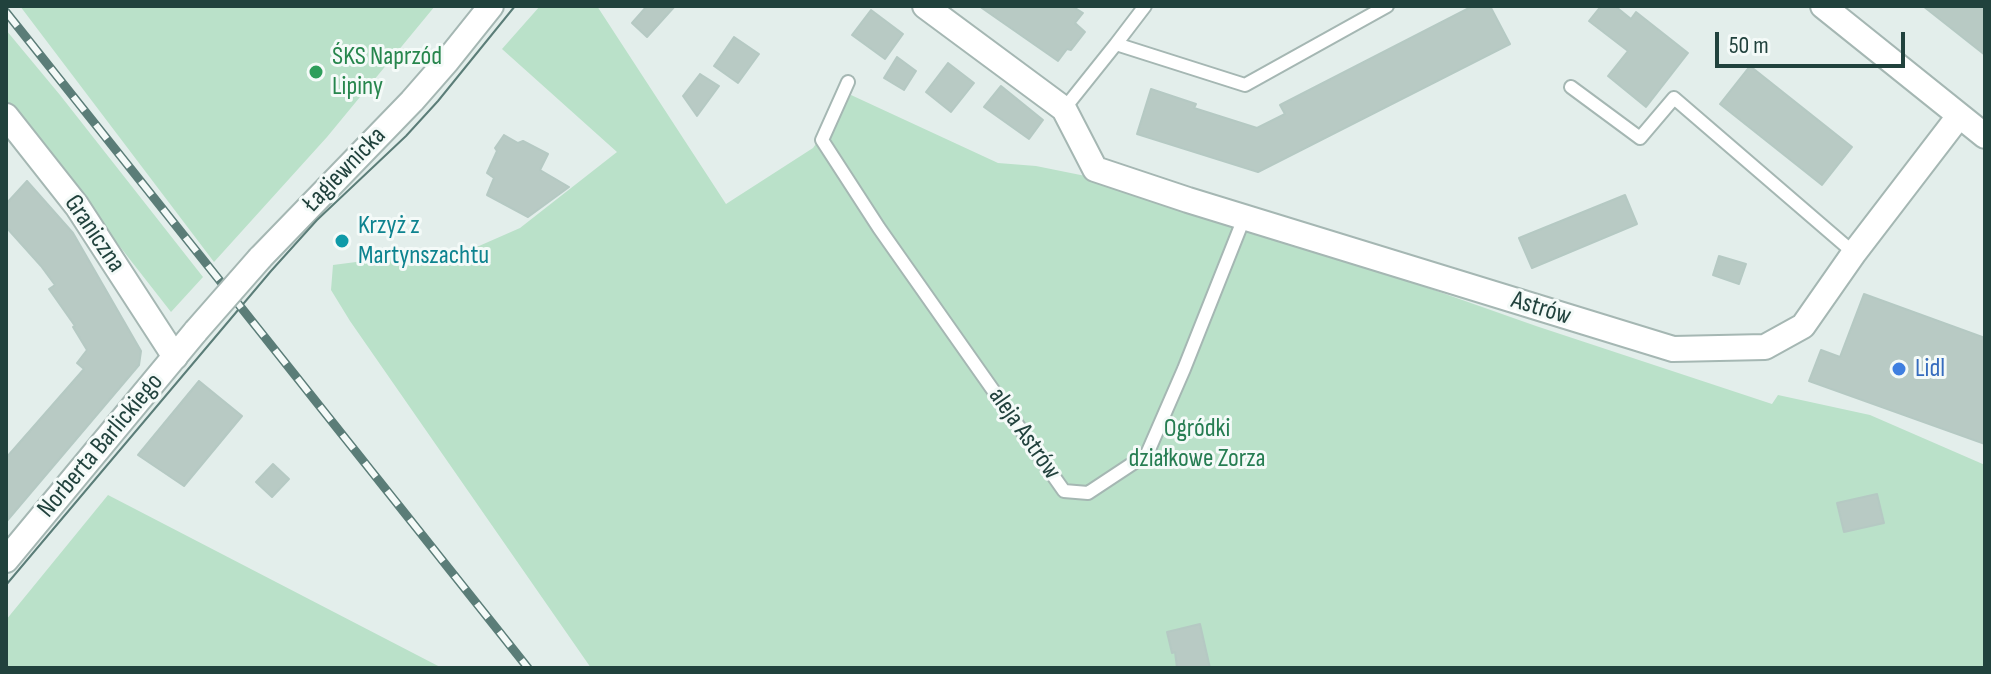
<!DOCTYPE html>
<meta charset="utf-8">
<style>
body{margin:0}
#map{position:relative;width:1991px;height:674px;overflow:hidden;background:#e3eeeb;font-family:"Sofia Sans Condensed",sans-serif}
canvas{display:block}
.frame{position:absolute;inset:0;border:8px solid #21423d;pointer-events:none}
.scale{position:absolute;left:1715px;top:32px;width:190px;height:36px;box-sizing:border-box;border:4px solid #21423d;border-top:0;padding-left:10px;font-size:24px;line-height:28px;white-space:nowrap;color:#21423d;-webkit-text-stroke:6px #f4faf8;paint-order:stroke}
</style>
<div id="map">
<canvas width="1991" height="674"></canvas>
<div class="frame"></div>
<div class="scale">50 m</div>
</div>
<script>
const c = document.querySelector('canvas').getContext('2d');
c.lineJoin = 'round';
function fill(path, color) {
  c.fillStyle = color;
  c.fill(path, 'evenodd');
}
function shape(rows) {
  const path = new Path2D();
  for (const r of rows) {
    path.moveTo(r[0], r[1]);
    for (let i = 2; i < r.length; i += 2) path.lineTo(r[i], r[i + 1]);
  }
  return path;
}
function strokePath(path, color, width, dash) {
  c.strokeStyle = color;
  c.lineWidth = width;
  c.lineCap = dash ? 'butt' : 'round';
  c.setLineDash(dash || []);
  c.stroke(path);
}
function write(font, color, halo, rows, align = 'center') {
  c.font = font + ' "Sofia Sans Condensed",sans-serif';
  c.lineWidth = 6;
  c.setLineDash([]);
  c.textBaseline = 'middle';
  c.strokeStyle = halo;
  c.fillStyle = color;
  for (const [text, x, y, turn = 0] of rows) {
    c.save();
    c.translate(x, y);
    c.rotate((+turn || 0) * Math.PI / 180);
    c.textAlign = isNaN(turn) ? turn : align;
    if (halo) c.strokeText(text, 0, 0);
    c.fillText(text, 0, 0);
    c.restore();
  }
}
fill(shape([
 [20,6,435,6,327,137,214,262],
 [540,6,597,6,726,204,813,148,851,95,998,163,1036,166,1145,188,1536,326,1772,404,1778,395,1870,415,1985,465,1985,668,591,668,350,321,331,290,333,265,479,246,520,228,617,152,502,49],
 [6,30,60,95,203,277,171,312,6,101],
 [108,495,442,668,6,668,6,620]
]), '#bae1c9');
const building = shape([
 [647,6,675,6,647,37,632,23,647,6],
 [979,6,1072,6,1083,13,1075,23,1085,32,1071,50,1067,49,1058,61,979,6],
 [1473,6,1490,6,1510,44,1258,172,1137,134,1151,89,1196,104,1194,108,1257,128,1285,114,1280,105,1473,6],
 [1601,6,1615,6,1631,19,1636,12,1688,53,1646,107,1608,76,1628,51,1589,21,1601,6],
 [1923,6,1985,6,1985,55,1923,6],
 [871,10,903,34,885,59,852,35,871,10],
 [734,37,759,54,738,83,714,66,734,37],
 [897,57,916,71,904,90,884,78,897,57],
 [948,63,974,83,951,112,926,92,948,63],
 [1750,66,1852,147,1822,185,1720,104,1750,66],
 [700,74,719,86,697,116,683,96,700,74],
 [1001,86,1043,120,1029,139,984,107,1001,86],
 [504,135,518,143,523,141,548,154,540,170,569,187,528,217,487,195,494,178,487,173,497,151,495,148,504,135],
 [27,181,73,233,141,351,139,365,6,522,6,458,84,369,77,363,87,350,73,327,75,326,49,289,55,285,41,266,6,227,6,204,27,181],
 [1625,195,1637,224,1532,268,1519,238,1625,195],
 [1719,256,1746,264,1739,284,1713,275,1719,256],
 [1864,294,1985,338,1985,444,1809,381,1821,350,1840,357,1864,294],
 [199,381,242,416,184,486,138,455,199,381],
 [273,464,289,479,272,497,256,482,273,464],
 [1877,494,1884,523,1844,532,1837,503,1877,494],
 [1200,624,1210,668,1177,668,1175,652,1172,653,1167,632,1200,624]
]);
fill(building, '#b8cac4');
strokePath(building, '#b5c9c3', 2);
const service = shape([
 [1145,6,1116,44,1245,85,1387,6],
 [848,82,822,140,879,228,1064,491,1088,493,1147,454,1184,369,1244,218],
 [1571,87,1640,138,1674,98,1854,253],
 [1064,109,1116,44]
]);
const minor = shape([
 [925,6,1064,109,1095,169,1188,200,1673,349,1765,347,1803,326,1854,253,1959,116],
 [6,116,77,206,175,357]
]);
const tertiary = shape([
 [1823,6,1985,136],
 [260,258,412,101,447,61,491,6],
 [6,560,196,331]
]);
strokePath(service, '#a5b7b3', 16);
strokePath(minor, '#a5b7b3', 28);
strokePath(tertiary, '#a5b7b3', 28);
strokePath(service, '#fff', 12);
strokePath(minor, '#fff', 24);
strokePath(tertiary, '#fff', 24);
strokePath(shape([
 [6,585,271,271,317,220,406,136,438,101,515,6]
]), '#5b7d78', 2);
const rail = shape([
 [6,12,528,668]
]);
strokePath(rail, '#5b7d78', 9);
strokePath(rail, '#f4faf8', 6, [18]);
const tertiaryBridge = shape([
 [196,331,260,258]
]);
strokePath(tertiaryBridge, '#a5b7b3', 28, []);
strokePath(tertiaryBridge, '#fff', 24);
for (const [x, y, r, color] of [
 [316,72,8,"#2e9e5b"],
 [342,241,8,"#0f9aa8"],
 [1899,369,8,"#3f7fe0"]
]) {
  const dot = new Path2D();
  dot.arc(x, y, r, 0, 2 * Math.PI);
  c.fillStyle = color;
  c.fill(dot);
  strokePath(dot, '#f4faf8', 3);
}
write('26px', '#27864d', '#f4faf8', [
 ["ŚKS Naprzód",332,57],
 ["Lipiny",332,87]
], 'left');
write('26px', '#21423d', '#f4faf8', [
 ["Łagiewnicka",345,170,-46],
 ["Graniczna",94,234,56],
 ["Astrów",1541,309,17],
 ["aleja Astrów",1024,434,55],
 ["Norberta Barlickiego",101,446,-50]
]);
write('26px', '#0d838f', '#f4faf8', [
 ["Krzyż z",358,226],
 ["Martynszachtu",358,256]
], 'left');
write('26px', '#366cbe', '#f4faf8', [
 ["Lidl",1915,369]
], 'left');
write('26px', '#267d52', '#f4faf8', [
 ["Ogródki",1197,429],
 ["działkowe Zorza",1197,459]
]);
</script>
